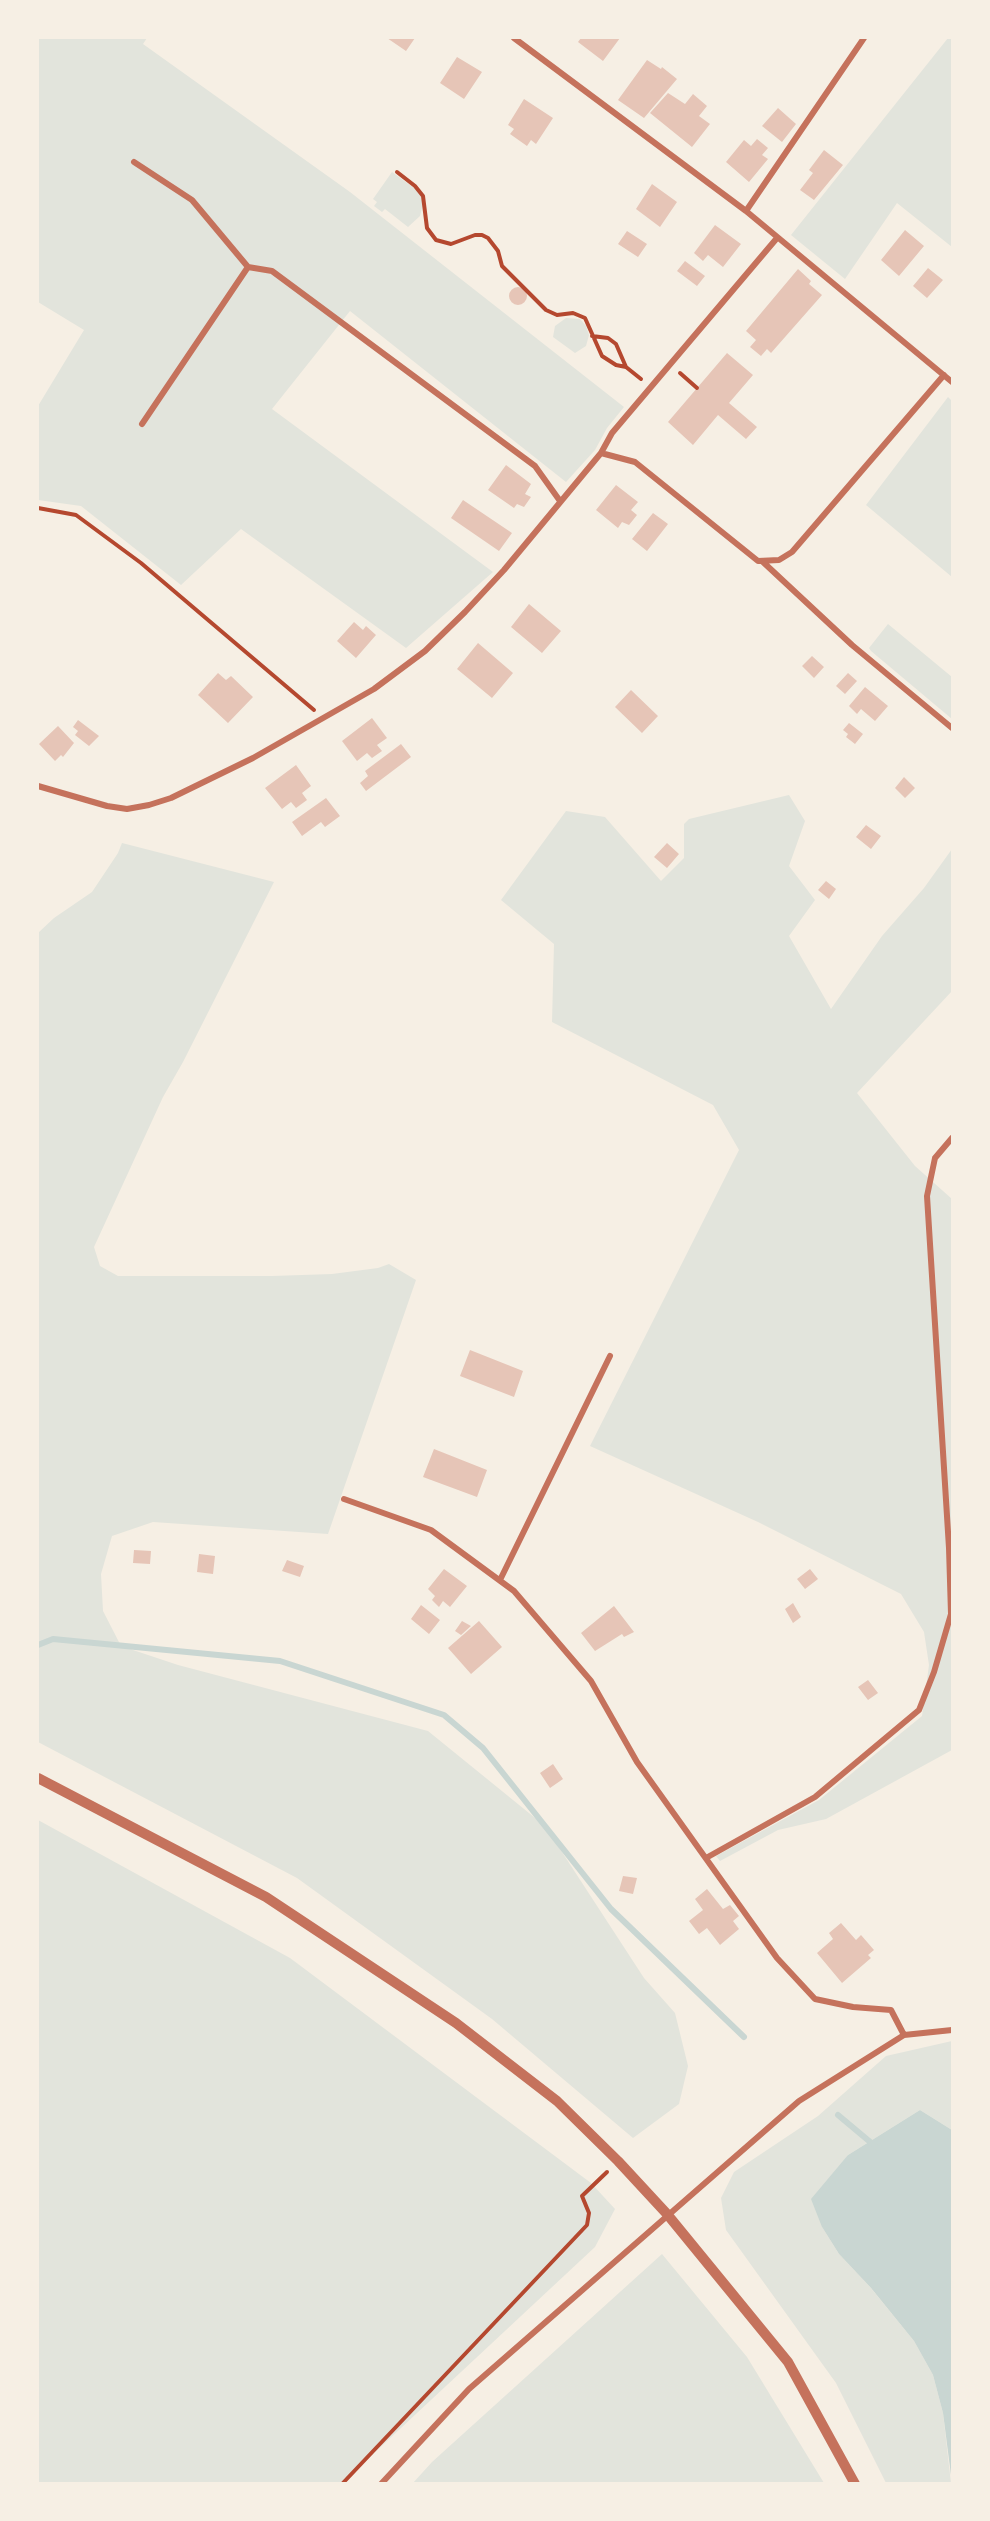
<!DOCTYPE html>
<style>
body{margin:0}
#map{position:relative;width:990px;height:2521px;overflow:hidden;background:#f6efe4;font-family:Lora,serif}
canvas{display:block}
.frame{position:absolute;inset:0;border:39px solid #f6efe4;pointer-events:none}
</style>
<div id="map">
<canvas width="990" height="2521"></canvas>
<div class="frame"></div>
</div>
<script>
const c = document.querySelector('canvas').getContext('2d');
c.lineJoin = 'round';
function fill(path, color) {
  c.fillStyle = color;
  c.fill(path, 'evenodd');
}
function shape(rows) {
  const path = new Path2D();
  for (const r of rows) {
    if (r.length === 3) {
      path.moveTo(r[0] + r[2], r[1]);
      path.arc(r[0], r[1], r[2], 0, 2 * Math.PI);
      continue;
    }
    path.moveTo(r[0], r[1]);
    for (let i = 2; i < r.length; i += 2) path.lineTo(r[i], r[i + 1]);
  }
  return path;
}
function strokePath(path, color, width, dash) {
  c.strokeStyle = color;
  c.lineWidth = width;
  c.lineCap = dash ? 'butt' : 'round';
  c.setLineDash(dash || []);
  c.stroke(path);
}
fill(shape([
 [38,38,147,38,143,44,350,192,624,407,607,428,595,450,566,482,350,311,272,409,493,572,406,648,241,529,181,585,81,506,38,500,38,406,84,330,38,302],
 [948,38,952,38,952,247,897,203,845,279,791,235],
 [392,172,417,190,421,196,423,204,420,216,408,227,385,209,382,212,374,206,377,202,373,199],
 [566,318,580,319,586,326,589,335,586,346,575,353,553,337,555,326],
 [948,397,952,401,952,577,866,505],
 [888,624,952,677,952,719,871,651,869,648],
 [789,795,805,821,789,866,815,900,789,936,831,1009,882,936,924,888,952,849,952,991,857,1093,915,1166,952,1199,952,1750,826,1819,778,1830,720,1861,716,1856,819,1800,922,1716,929,1665,924,1632,901,1594,758,1522,590,1446,739,1150,713,1105,552,1022,554,944,501,900,566,811,605,817,661,881,684,858,684,824,689,819],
 [122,843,274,882,183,1062,163,1097,94,1247,100,1266,118,1276,272,1276,332,1274,378,1268,389,1264,416,1280,328,1534,153,1522,112,1536,101,1574,103,1611,121,1646,178,1665,428,1731,545,1826,644,1978,675,2013,688,2066,679,2104,633,2138,492,2019,297,1878,38,1742,38,933,54,918,92,892,118,853],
 [38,1820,290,1958,591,2183,615,2209,595,2247,342,2483,38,2483],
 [952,2041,952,2130,920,2110,848,2155,822,2227,839,2254,870,2287,914,2341,933,2375,943,2413,951,2483,886,2483,836,2383,726,2230,721,2198,734,2172,818,2116,886,2056],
 [662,2254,747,2357,824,2483,413,2483,432,2462]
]), '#e2e4dc');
fill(shape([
 [920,2110,952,2130,952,2483,943,2413,933,2375,914,2341,871,2288,839,2254,822,2227,811,2199,848,2155]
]), '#c9d6d2');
strokePath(shape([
 [38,1645,53,1639,280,1661,444,1715,483,1748,611,1909,744,2037],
 [838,2115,875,2146]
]), '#c9d6d2', 6);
fill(shape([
 [387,38,415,38,406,51],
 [581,38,620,38,603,61,578,42],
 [457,57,482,72,464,99,440,83],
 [647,60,661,69,662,67,677,79,644,118,618,100],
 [668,93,685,104,693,94,707,106,699,116,710,124,692,147,650,113],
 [524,99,553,118,536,144,531,140,527,146,510,134,514,129,508,125],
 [778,108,796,124,782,142,762,126],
 [757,139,768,148,762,155,768,159,749,182,726,162,744,140,751,146],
 [824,150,843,165,814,200,800,190,813,173,809,170],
 [652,184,677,202,660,227,636,209],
 [715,225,741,244,723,267,708,255,703,261,694,253],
 [905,230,924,246,899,276,881,260],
 [627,231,647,244,638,257,618,244],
 [685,261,705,276,697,286,677,271],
 [928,268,943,280,927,298,913,286],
 [798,269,811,281,809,284,822,295,771,353,767,349,761,356,750,347,756,340,746,331],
 [518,296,9],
 [727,353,753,375,729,403,757,427,746,439,718,415,693,445,668,422],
 [506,465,531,484,525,494,531,497,524,507,517,504,514,508,488,490],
 [616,485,638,502,631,510,637,515,629,525,622,522,618,528,596,510],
 [463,500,512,533,499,551,451,518],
 [653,513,668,524,647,551,632,539],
 [529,604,561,631,542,653,511,627],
 [354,622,363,630,366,626,376,635,356,658,337,641],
 [478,643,513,673,492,698,457,669],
 [812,656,824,667,814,678,802,666],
 [218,673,226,680,231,676,253,697,228,723,198,695],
 [848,673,857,681,845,694,836,686],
 [865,687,888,706,875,721,861,709,857,714,849,706],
 [631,690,658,716,642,733,615,707],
 [372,718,387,738,377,745,382,751,372,758,367,753,357,761,342,741],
 [78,720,99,736,89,746,75,735,78,731,73,727],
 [849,723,863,734,855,744,846,737,848,734,843,730],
 [58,726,74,743,63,757,61,755,55,761,39,744],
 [401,744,411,757,366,791,360,783,368,776,365,771],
 [296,765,311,786,302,793,307,800,296,808,291,802,282,809,265,788],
 [904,777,915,788,905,798,895,788],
 [326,798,340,816,325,827,321,822,302,836,292,822],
 [866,825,881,836,871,849,856,837],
 [667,843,679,854,667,868,654,857],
 [826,881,836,889,829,899,818,890],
 [470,1350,523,1371,514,1397,460,1376],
 [434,1449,487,1470,477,1497,423,1477],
 [134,1550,151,1551,150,1564,133,1563],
 [199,1554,215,1556,213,1574,197,1572],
 [287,1560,304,1566,300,1577,282,1571],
 [444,1569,467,1586,450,1607,443,1601,439,1607,432,1600,435,1596,428,1589],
 [810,1569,818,1579,805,1589,797,1579],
 [793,1603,801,1617,793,1623,785,1609],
 [421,1605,440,1620,429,1634,411,1619],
 [614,1606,634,1632,624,1637,622,1634,595,1651,581,1633],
 [462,1621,471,1626,461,1635,455,1631],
 [479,1621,502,1647,471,1674,448,1648],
 [868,1680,878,1693,868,1700,858,1687],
 [553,1764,563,1779,550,1788,540,1773],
 [623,1876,637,1878,633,1894,619,1891],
 [707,1889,723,1909,730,1905,739,1916,733,1921,739,1929,720,1945,707,1928,699,1934,689,1921,703,1910,695,1899],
 [841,1923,856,1940,861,1935,874,1950,868,1955,871,1958,842,1983,817,1953,833,1939,829,1933]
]), '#e6c5b7');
strokePath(shape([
 [397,172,415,186,423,196,427,228,436,240,451,244,475,235,482,235,488,238,498,251,502,266,546,310,557,315,573,313,585,318,602,356,616,365,626,367,641,379],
 [592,336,608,338,616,344,626,367],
 [680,373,697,388],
 [38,508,76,515,141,563,314,710],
 [342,2484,587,2225,589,2213,582,2196,607,2172]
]), '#b5482f', 4);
strokePath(shape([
 [514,38,746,211,952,382],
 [134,162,192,200,248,267],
 [746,211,864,38],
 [142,424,248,267,272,271,535,466,560,501],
 [601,453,612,433,777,238],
 [763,562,852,645,952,728],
 [38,786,107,806,127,809,149,805,171,798,253,758,374,689,425,651,465,612,504,570,601,453,635,462,758,561,779,560,792,552,944,375],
 [344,1499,431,1530,514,1591,591,1681,637,1762,777,1958,815,1999,853,2007,891,2010,904,2035],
 [500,1580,610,1356],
 [706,1858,815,1797,919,1710,934,1672,951,1614,949,1548,927,1196,935,1158,952,1138],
 [381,2484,469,2389,799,2101,904,2035,952,2030]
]), '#c5725c', 6);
strokePath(shape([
 [38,1778,266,1897,456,2023,557,2101,618,2161,667,2214,788,2362,855,2484]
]), '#c5725c', 10);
</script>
